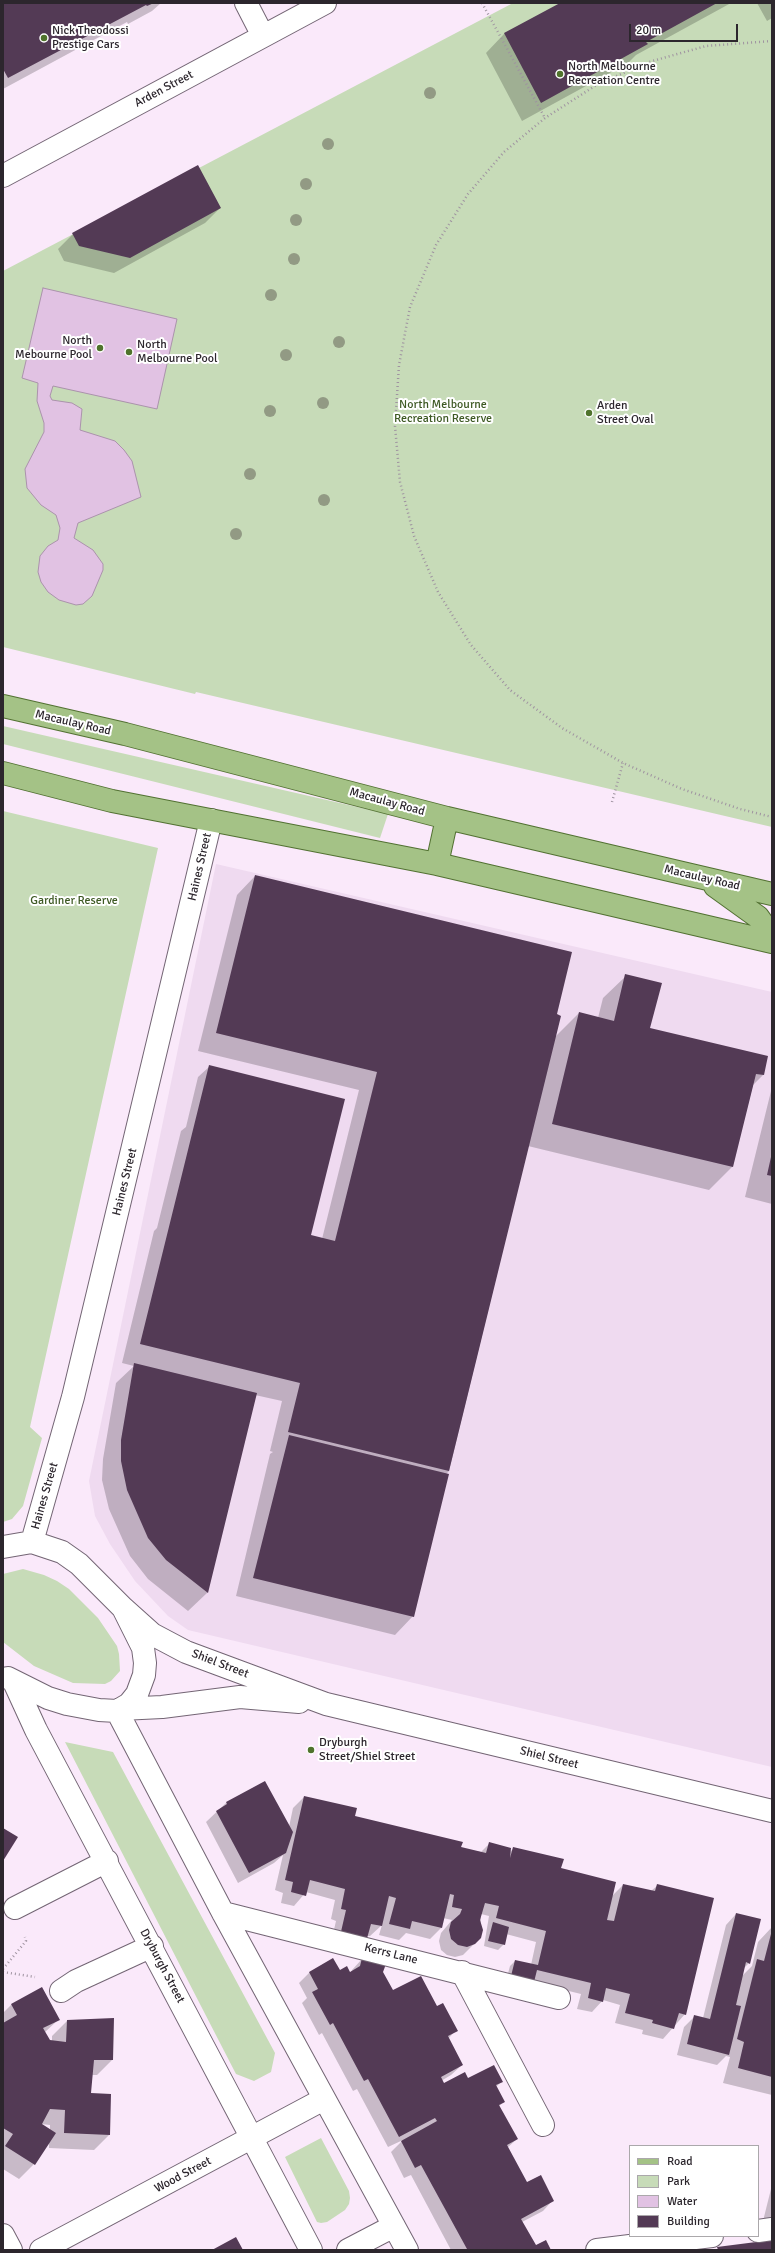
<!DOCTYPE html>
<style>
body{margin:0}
#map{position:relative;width:775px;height:2253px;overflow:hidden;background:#fae9fa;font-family:Signika,sans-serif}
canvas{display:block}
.frame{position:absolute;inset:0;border:4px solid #2c262d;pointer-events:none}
.legend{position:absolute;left:629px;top:2145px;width:130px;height:92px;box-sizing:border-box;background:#fff;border:1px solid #aba8ab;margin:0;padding:5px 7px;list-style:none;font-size:12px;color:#2c262d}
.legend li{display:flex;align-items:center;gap:8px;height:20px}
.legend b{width:20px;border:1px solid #aba8ab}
.scale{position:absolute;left:629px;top:24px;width:109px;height:18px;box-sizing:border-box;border:2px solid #2c262d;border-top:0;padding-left:5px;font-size:12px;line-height:14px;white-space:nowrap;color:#2c262d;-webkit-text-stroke:3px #fff;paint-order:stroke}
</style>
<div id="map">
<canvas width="775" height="2253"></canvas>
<div class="frame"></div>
<ul class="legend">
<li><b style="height:5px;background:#a4c286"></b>Road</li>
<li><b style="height:11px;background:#c7dbb8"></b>Park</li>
<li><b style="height:11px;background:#e1c2e3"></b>Water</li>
<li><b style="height:11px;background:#533a55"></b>Building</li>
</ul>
<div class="scale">20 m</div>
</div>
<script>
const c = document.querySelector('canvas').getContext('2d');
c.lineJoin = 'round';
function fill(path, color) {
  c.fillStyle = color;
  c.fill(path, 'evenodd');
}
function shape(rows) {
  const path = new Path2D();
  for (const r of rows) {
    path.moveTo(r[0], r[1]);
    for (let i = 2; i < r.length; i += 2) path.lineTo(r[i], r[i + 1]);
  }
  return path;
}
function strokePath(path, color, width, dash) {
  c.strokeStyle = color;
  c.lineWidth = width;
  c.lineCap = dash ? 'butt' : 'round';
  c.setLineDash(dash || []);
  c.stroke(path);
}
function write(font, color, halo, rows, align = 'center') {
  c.font = font + ' Signika,sans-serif';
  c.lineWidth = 4;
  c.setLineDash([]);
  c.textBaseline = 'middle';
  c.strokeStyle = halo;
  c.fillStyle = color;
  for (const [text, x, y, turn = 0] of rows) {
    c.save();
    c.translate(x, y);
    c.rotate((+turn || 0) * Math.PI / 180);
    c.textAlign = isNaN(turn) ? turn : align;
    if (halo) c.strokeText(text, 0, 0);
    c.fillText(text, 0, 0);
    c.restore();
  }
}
fill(shape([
 [216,864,772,992,772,1767,188,1630,168,1616,135,1581,110,1544,95,1516,89,1481]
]), '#efdaf0');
fill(shape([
 [513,3,772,3,772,827,196,692,195,694,3,647,3,271],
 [3,726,388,814,380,838,3,744],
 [3,811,158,848,30,1427,42,1438,23,1506,12,1519,3,1522],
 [23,1569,44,1575,57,1581,69,1589,98,1618,117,1646,119,1654,120,1671,111,1681,105,1684,73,1683,34,1666,3,1642,3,1574],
 [65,1742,113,1752,275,2053,271,2072,254,2081,236,2074],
 [321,2138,349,2191,350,2198,349,2204,345,2210,327,2222,321,2223,317,2222,285,2157]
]), '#c7dbb8');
const water = shape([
 [43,288,177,319,157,409,53,386,50,396,52,400,72,403,82,409,80,430,115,441,124,450,132,461,141,497,78,523,74,538,93,550,103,564,103,570,92,596,83,604,76,605,59,600,48,592,41,582,38,572,40,556,48,546,58,540,60,528,56,515,41,505,27,488,25,469,44,432,44,423,37,401,38,383,22,378,43,288]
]);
fill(water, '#e1c2e3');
strokePath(water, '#ab93ac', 1);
fill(shape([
 [3,3,161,3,152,11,128,24,127,22,3,89],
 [562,3,731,3,636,55,628,63,522,121,486,53,504,34],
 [757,3,772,3,772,18,767,21],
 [220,208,205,223,114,273,64,261,58,249,73,234],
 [255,876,556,1015,555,1037,579,1013,598,1018,603,998,626,976,649,1029,767,1057,763,1075,753,1085,732,1167,709,1190,528,1146,449,1471,446,1474,413,1616,395,1635,236,1596,270,1454,273,1452,270,1451,282,1401,255,1395,207,1593,188,1611,148,1579,130,1556,109,1509,102,1480,103,1459,116,1383,134,1366,122,1363,154,1231,157,1228,181,1131,186,1127,198,1077,209,1067,310,1236,322,1239,359,1090,198,1051,237,895],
 [772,1087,772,1204,745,1197],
 [264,1782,289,1827,293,1808,304,1797,354,1816,460,1848,481,1852,489,1844,510,1852,514,1848,560,1869,612,1896,623,1885,651,1891,658,1885,685,2014,663,2039,642,2034,643,2030,615,2023,620,2005,603,2000,592,2012,577,2009,581,1994,532,1982,506,1981,510,1966,515,1961,531,1965,536,1942,506,1934,504,1944,498,1950,484,1946,489,1916,481,1914,480,1938,463,1955,455,1957,447,1955,441,1950,439,1941,441,1933,452,1920,443,1918,441,1928,430,1939,406,1933,399,1940,379,1935,382,1925,370,1936,367,1936,330,1947,336,1921,331,1919,335,1900,306,1892,294,1906,281,1903,283,1893,275,1890,283,1855,274,1863,238,1883,206,1822,226,1803],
 [736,1914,749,1963,744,1968,742,1976,752,1966,758,1942,772,1927,772,2095,723,2083,730,2057,726,2056,717,2065,677,2055,684,2027,695,2016,703,2018,726,1925],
 [362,1959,382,1972,393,1992,436,2007,456,2030,448,2039,462,2065,451,2075,441,2081,443,2085,468,2080,502,2081,496,2087,504,2102,499,2106,517,2139,507,2148,527,2184,553,2200,543,2211,522,2222,536,2247,550,2250,451,2250,411,2175,404,2178,391,2152,403,2140,388,2147,357,2089,353,2091,322,2033,319,2035,302,2003,307,1998,299,1983,309,1973,333,1960,339,1971,350,1974,352,1970],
 [42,1989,58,2020,44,2033,49,2041,52,2042,52,2036,67,2021,112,2060,97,2075,92,2075,90,2094,109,2135,94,2150,49,2148,49,2142,34,2164,19,2179,3,2169,3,2013,11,2005],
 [41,2124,50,2125,50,2130],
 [772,2185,772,2224,763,2221]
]), '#0003');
fill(shape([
 [3,3,154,3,147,6,146,5,8,78,3,69],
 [560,3,717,3,646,42,648,44,541,103,504,33],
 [198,165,221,208,130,258,79,246,72,233],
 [255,875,572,952,557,1014,561,1016,449,1471,288,1432,300,1383,140,1344,209,1065,345,1099,311,1235,335,1241,377,1072,216,1033],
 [625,974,662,983,650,1028,768,1056,764,1075,756,1074,733,1167,552,1124,579,1012,614,1021],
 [771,1157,772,1157,772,1176,767,1175],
 [134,1363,257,1393,208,1593,166,1560,148,1538,127,1490,121,1461,121,1440],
 [289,1435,449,1474,414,1617,253,1578],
 [265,1781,293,1832,286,1853,249,1873,216,1811,227,1804,226,1802],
 [304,1796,357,1808,355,1816,463,1842,461,1847,486,1853,489,1842,511,1848,510,1858,513,1847,564,1859,561,1868,616,1882,607,1920,614,1921,623,1884,655,1891,657,1884,714,1898,686,2015,679,2013,674,2029,652,2023,653,2020,625,2013,630,1994,606,1988,603,2002,588,1998,591,1983,537,1970,534,1982,511,1976,515,1960,538,1965,546,1931,496,1918,499,1906,485,1903,480,1920,483,1930,481,1938,475,1944,467,1947,458,1945,451,1939,449,1930,451,1922,460,1914,462,1909,452,1907,454,1895,450,1894,442,1928,412,1921,410,1929,389,1924,396,1898,389,1896,382,1926,371,1924,366,1942,340,1936,346,1910,341,1909,345,1889,310,1880,306,1896,291,1892,293,1882,285,1880],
 [3,1828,18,1837,3,1861],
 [736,1913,761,1919,750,1964,746,1962,736,2005,741,2006,729,2055,687,2044,694,2015,710,2019],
 [493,1922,509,1927,505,1945,488,1941],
 [772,1930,772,2077,738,2068,744,2042,737,2039,757,1959,764,1961],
 [333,1958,340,1970,347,1966,350,1972,360,1966,362,1958,386,1964,383,1972,393,1990,421,1976,437,2006,443,2003,458,2031,448,2036,463,2065,441,2077,444,2083,465,2072,468,2078,494,2065,503,2082,496,2085,505,2102,499,2105,518,2139,507,2145,527,2182,541,2175,554,2201,521,2219,536,2245,546,2240,551,2250,464,2250,467,2249,421,2165,415,2168,401,2141,437,2121,435,2118,399,2137,368,2079,364,2081,333,2023,330,2025,312,1992,318,1989,309,1972],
 [42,1987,60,2020,43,2028,50,2040,66,2042,67,2020,114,2018,113,2060,94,2060,91,2093,111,2094,110,2135,64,2133,65,2110,50,2109,42,2124,56,2133,35,2165,5,2146,13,2134,3,2128,3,2023,17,2015,11,2004],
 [236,2237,243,2250,212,2250],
 [772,2240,772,2250,718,2250,717,2247]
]), '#533a55');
const minor = shape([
 [246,3,263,36],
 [3,176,325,3],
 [32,1542,73,1397,211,820],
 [3,1547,32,1542,62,1552,79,1564,123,1608,143,1648,145,1663,144,1675,137,1694,129,1704,117,1711,99,1710,67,1704,48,1698,8,1678],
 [123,1608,152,1634,186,1652,326,1704,772,1811],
 [14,1682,36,1730,311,2250],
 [121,1709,162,1707,240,1697,299,1702],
 [117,1711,223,1913,407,2250],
 [15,1908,107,1861],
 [223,1913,559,1998],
 [462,1972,543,2125],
 [61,1991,76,1981,152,1946],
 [758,2231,772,2229],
 [3,2235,11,2250],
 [41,2250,324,2099],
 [348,2250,394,2226],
 [597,2250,712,2236]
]);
const major = shape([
 [3,706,125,734,447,818,772,894],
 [3,773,112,801,437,864,772,942],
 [437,864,447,818],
 [715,886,758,917,772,937]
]);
strokePath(minor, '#736574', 24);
strokePath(major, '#527132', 24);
strokePath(shape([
 [482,3,545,118],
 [772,41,706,46,649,62,598,84,545,118,504,152,468,194,436,245,410,307,399,365,395,426,400,482,414,536,438,592,471,645,510,690,562,728,623,763,682,789,740,809,772,817],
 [612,802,623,763],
 [3,1969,26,1941,25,1937],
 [3,1972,35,1977]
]), '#9f93a0', 2.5, [1, 3]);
strokePath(minor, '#fff', 22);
strokePath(major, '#a4c286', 22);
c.fillStyle = '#929a84';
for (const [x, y] of [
 [430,93],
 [328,144],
 [306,184],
 [296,220],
 [294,259],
 [271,295],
 [339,342],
 [286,355],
 [323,403],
 [270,411],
 [250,474],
 [324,500],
 [236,534]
]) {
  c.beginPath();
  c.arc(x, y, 6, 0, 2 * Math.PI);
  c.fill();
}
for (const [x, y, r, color] of [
 [44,38,4,"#4f732c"],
 [560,74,4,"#4f732c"],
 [100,348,4,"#4f732c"],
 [129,352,4,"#4f732c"],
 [589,413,4,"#4f732c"],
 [311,1750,4,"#4f732c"]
]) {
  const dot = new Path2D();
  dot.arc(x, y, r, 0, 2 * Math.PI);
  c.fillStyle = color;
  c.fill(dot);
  strokePath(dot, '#fff', 1.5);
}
write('12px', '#2c262d', '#fff', [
 ["Nick Theodossi",52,31],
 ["Prestige Cars",52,45],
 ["North Melbourne",568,67],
 ["Recreation Centre",568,81],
 ["North",92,341,"right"],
 ["Mebourne Pool",92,355,"right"],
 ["North",137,345],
 ["Melbourne Pool",137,359],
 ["Arden",597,406],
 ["Street Oval",597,420],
 ["Dryburgh",319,1743],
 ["Street/Shiel Street",319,1757]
], 'left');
write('12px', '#2c262d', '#fff', [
 ["Arden Street",164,89,-28],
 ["Macaulay Road",73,723,13],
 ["Macaulay Road",387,802,15],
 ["Haines Street",200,867,-77],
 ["Macaulay Road",702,878,13],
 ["Haines Street",125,1182,-76],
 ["Haines Street",45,1496,-74],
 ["Shiel Street",220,1664,21],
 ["Shiel Street",549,1758,14],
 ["Kerrs Lane",391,1954,14],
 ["Dryburgh Street",162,1966,62],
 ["Wood Street",183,2175,-28]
]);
write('12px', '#3d5923', '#fff', [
 ["North Melbourne",443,405],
 ["Recreation Reserve",443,419],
 ["Gardiner Reserve",74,901]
]);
</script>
